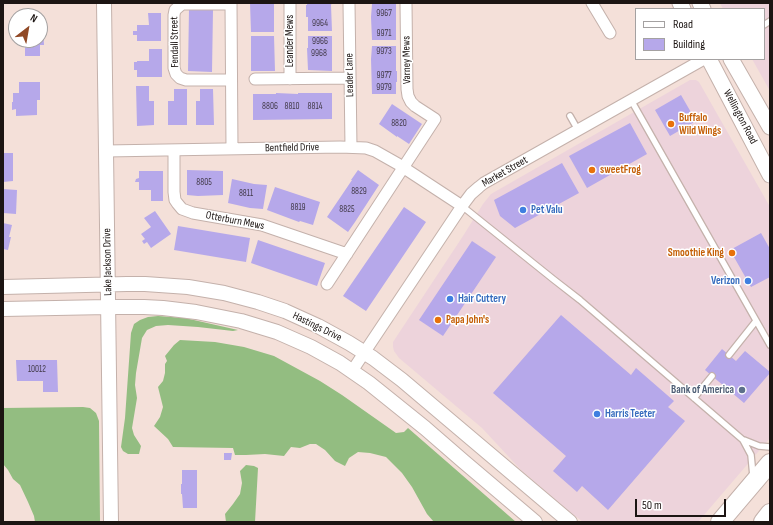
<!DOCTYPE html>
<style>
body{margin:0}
#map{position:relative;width:773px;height:525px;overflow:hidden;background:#f4e0d9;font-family:"Sofia Sans Condensed",sans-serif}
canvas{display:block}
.frame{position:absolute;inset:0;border:4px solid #1c1513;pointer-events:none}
.legend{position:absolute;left:635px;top:8px;width:130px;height:52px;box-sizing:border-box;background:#fff;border:1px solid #a4a1a1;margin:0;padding:5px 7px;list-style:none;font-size:12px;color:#1c1513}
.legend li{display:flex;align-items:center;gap:8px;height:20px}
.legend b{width:20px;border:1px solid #a4a1a1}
.north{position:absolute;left:8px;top:8px;width:40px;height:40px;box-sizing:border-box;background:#fff;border:1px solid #a4a1a1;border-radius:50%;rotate:31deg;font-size:11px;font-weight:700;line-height:16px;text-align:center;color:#1c1513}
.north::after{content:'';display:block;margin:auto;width:14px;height:18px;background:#914926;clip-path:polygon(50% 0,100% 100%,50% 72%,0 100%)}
.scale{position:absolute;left:635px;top:499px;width:91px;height:18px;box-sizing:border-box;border:2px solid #1c1513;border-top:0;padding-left:5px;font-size:12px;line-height:14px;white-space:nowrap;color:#1c1513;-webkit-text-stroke:3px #fff;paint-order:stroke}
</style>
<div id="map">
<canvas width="773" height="525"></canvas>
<div class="frame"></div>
<ul class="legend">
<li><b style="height:5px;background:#fff"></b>Road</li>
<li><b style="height:11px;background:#b6a8ea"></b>Building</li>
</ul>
<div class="north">N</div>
<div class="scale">50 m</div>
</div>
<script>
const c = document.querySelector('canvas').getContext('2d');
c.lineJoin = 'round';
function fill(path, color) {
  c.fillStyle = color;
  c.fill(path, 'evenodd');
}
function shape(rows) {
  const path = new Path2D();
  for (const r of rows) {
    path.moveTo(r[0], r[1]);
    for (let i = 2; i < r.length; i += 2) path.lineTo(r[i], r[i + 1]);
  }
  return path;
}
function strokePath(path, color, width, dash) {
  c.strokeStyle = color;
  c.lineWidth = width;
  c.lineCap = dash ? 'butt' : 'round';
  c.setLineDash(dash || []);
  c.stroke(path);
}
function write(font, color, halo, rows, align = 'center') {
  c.font = font + ' "Sofia Sans Condensed",sans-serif';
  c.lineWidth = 3;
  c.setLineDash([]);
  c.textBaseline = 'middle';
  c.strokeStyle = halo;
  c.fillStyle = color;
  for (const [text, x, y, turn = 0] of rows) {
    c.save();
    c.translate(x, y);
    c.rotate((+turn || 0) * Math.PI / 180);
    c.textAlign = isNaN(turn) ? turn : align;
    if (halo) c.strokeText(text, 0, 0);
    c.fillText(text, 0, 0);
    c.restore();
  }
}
fill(shape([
 [720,3,770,3,770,91,752,59,764,59,764,9,723,9],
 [690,80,696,80,699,82,770,207,770,438,698,522,583,522,569,511,521,470,482,428,399,358,394,351,393,347,393,342,463,236,483,204,491,194]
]), '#edd3db');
fill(shape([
 [158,316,185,318,238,330,233,331,198,327,168,325,156,326,147,330,142,338,136,373,135,385,137,398,132,428,134,435,141,446,139,454,128,454,123,451,121,447,125,418,131,333,134,324,140,320,148,317],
 [180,340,215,342,244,347,274,356,320,381,342,395,396,433,404,432,408,428,516,522,434,522,427,514,412,487,402,473,386,457,370,453,358,452,349,458,345,466,335,461,325,450,316,444,310,444,300,448,291,447,284,456,265,454,246,455,235,455,233,448,173,447,168,439,154,426,160,417,163,407,158,387,163,381,165,373,165,364,167,361,165,356,174,345],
 [83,407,90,408,96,413,99,421,100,522,35,522,34,516,28,502,20,485,13,479,8,470,3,464,3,408],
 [246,465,254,466,258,468,255,522,226,522,225,514,233,504,240,494,242,483,240,471]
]), '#93bd81');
fill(shape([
 [250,3,274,3,274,32,251,32],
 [307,3,332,3,331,5,332,31,308,31,308,17,306,17,306,5,307,5],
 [372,4,396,4,396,40,372,40,371,17],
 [189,9,213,10,212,72,188,71],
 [148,13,161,13,161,41,137,41,137,35,133,35,133,31,137,31,137,25,149,25],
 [40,28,43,28,44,45,40,45,40,56,25,56,25,40,40,40],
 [251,36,274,36,275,71,251,71],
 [308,36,332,36,332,71,308,70,307,48,308,48],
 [372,46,396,46,396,71,397,71,397,82,396,82,396,94,372,94,371,59],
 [149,49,162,49,162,77,137,77,137,70,134,70,134,62,137,62,137,61,149,61],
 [19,82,40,82,40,100,37,100,37,115,16,116,16,109,12,110,12,102,13,102,13,93,19,93],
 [136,86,149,86,149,101,154,101,154,125,137,126],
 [174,89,187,89,187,125,168,125,168,101,174,101],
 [200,89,213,89,214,125,196,125,196,101,200,101],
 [276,93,298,94,298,93,332,93,332,119,253,120,253,94,276,94],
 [681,95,696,121,670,136,655,110],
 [392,104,422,124,409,144,397,136,397,137,379,124],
 [630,123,647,154,587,188,569,156],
 [3,153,13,153,13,181,3,182],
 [562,163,579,193,515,228,500,216,494,200],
 [187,170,223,171,223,195,198,196,187,195],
 [358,170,379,185,355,222,348,232,327,217,352,180,351,180],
 [139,171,163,171,163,201,151,201,151,190,139,190,139,182,135,182,136,179,139,178],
 [232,179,254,184,267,185,263,209,250,208,228,203],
 [275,187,320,202,313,225,300,221,299,222,267,210],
 [3,189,17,190,16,214,3,213],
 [404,207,426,222,366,311,343,296],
 [155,211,171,234,151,248,147,242,144,244,142,241,145,239,141,234,151,227,144,218],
 [3,223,12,225,9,237,11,237,8,250,3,249],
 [178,226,250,238,246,262,174,250],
 [761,233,770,249,770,277,751,287,730,250],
 [258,240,325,263,317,286,251,263],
 [472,241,496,257,443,336,419,320],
 [561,315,631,375,636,368,674,401,668,407,685,421,608,510,582,486,577,492,553,471,566,456,493,393],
 [722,349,736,361,745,351,770,372,770,373,744,403,705,370],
 [16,360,57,360,58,392,43,392,43,381,17,381],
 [224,453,232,453,231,460,224,460],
 [182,470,197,470,197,508,183,508,182,494,181,494,181,484,182,484]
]), '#b6a8ea');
const service = shape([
 [764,25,770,21],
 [631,100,770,345],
 [570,116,578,130],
 [462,206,553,279,580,300,743,440,751,455,753,476],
 [729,355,756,321],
 [694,398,712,376],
 [744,440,759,446,770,447]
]);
const minor = shape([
 [231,3,232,149],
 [349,3,351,147],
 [592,3,610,33],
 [231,4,182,4,175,10,174,15,174,68,176,74,180,78,186,80,231,80],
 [255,79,350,78],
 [290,79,290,3],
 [174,150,174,192,175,200,177,203,182,209,193,213,262,225,347,254],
 [106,151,340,147,366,148,375,151,398,164,462,206],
 [327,284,435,119,415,106,411,102,408,96,407,89,406,3],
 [352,371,462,206,471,194,479,187,484,183,704,59]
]);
const tertiary = shape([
 [104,3,111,522],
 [3,287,127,284,145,284,188,287,224,293,258,302,285,311,318,326,349,343,373,358,402,380,570,522],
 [3,309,108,307,144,307,163,308,196,312,241,321,277,332,311,347,340,363,369,383,425,428,463,461,535,522]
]);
const secondary = shape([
 [680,3,683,9],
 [700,3,703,9],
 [709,59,770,175],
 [731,59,770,127]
]);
const trunk = shape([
 [720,522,770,463],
 [763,522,770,513]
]);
strokePath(service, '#c4b1ab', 8);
strokePath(minor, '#c4b1ab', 13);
strokePath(tertiary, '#c4b1ab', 16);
strokePath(secondary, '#c4b1ab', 17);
strokePath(trunk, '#c4b1ab', 20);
strokePath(service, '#fff', 5.5);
strokePath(minor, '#fff', 11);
strokePath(tertiary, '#fff', 14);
strokePath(secondary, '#fff', 15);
strokePath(trunk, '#fff', 18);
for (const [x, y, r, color] of [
 [671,124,4,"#e8710a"],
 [592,170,4,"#e8710a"],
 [523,210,4,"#3f7fe0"],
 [732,253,4,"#e8710a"],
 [748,281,4,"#3f7fe0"],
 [450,299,4,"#3f7fe0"],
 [438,320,4,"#e8710a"],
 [742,390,4,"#5c6f8a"],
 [597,414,4,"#3f7fe0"]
]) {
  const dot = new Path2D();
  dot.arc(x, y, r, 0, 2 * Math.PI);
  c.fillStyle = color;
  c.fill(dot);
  strokePath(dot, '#fff', 1.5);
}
write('9px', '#423a49', null, [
 ["9967",384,14],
 ["9964",320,24],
 ["9971",384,34],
 ["9966",320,42],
 ["9973",384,52],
 ["9968",319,54],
 ["9977",384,76],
 ["9979",384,88],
 ["8806",270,107],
 ["8810",292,107],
 ["8814",315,107],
 ["8820",399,124],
 ["8805",204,183],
 ["8829",359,192],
 ["8811",246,194],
 ["8819",298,208],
 ["8825",347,210],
 ["10012",37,370]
]);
write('11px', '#1c1513', '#fff', [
 ["Leander Mews",290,41,-90],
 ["Fendall Street",175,42,-91],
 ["Varney Mews",407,60,-91],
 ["Leader Lane",350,75,-91],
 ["Wellington Road",740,117,62],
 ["Bentfield Drive",292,148,-1],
 ["Market Street",505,172,-30],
 ["Otterburn Mews",235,221,11],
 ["Lake Jackson Drive",108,262,-91],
 ["Hastings Drive",317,327,26]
]);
write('bold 11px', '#c56008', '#fff', [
 ["Buffalo",679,118],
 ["Wild Wings",679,131],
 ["sweetFrog",600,170],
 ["Smoothie King",724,253,"right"],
 ["Papa John's",446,320]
], 'left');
write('bold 11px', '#366cbe', '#fff', [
 ["Pet Valu",531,210],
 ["Verizon",740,281,"right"],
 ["Hair Cuttery",458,299],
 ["Harris Teeter",605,414]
], 'left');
write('bold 11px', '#4e5e75', '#fff', [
 ["Bank of America",734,390]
], 'right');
</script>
